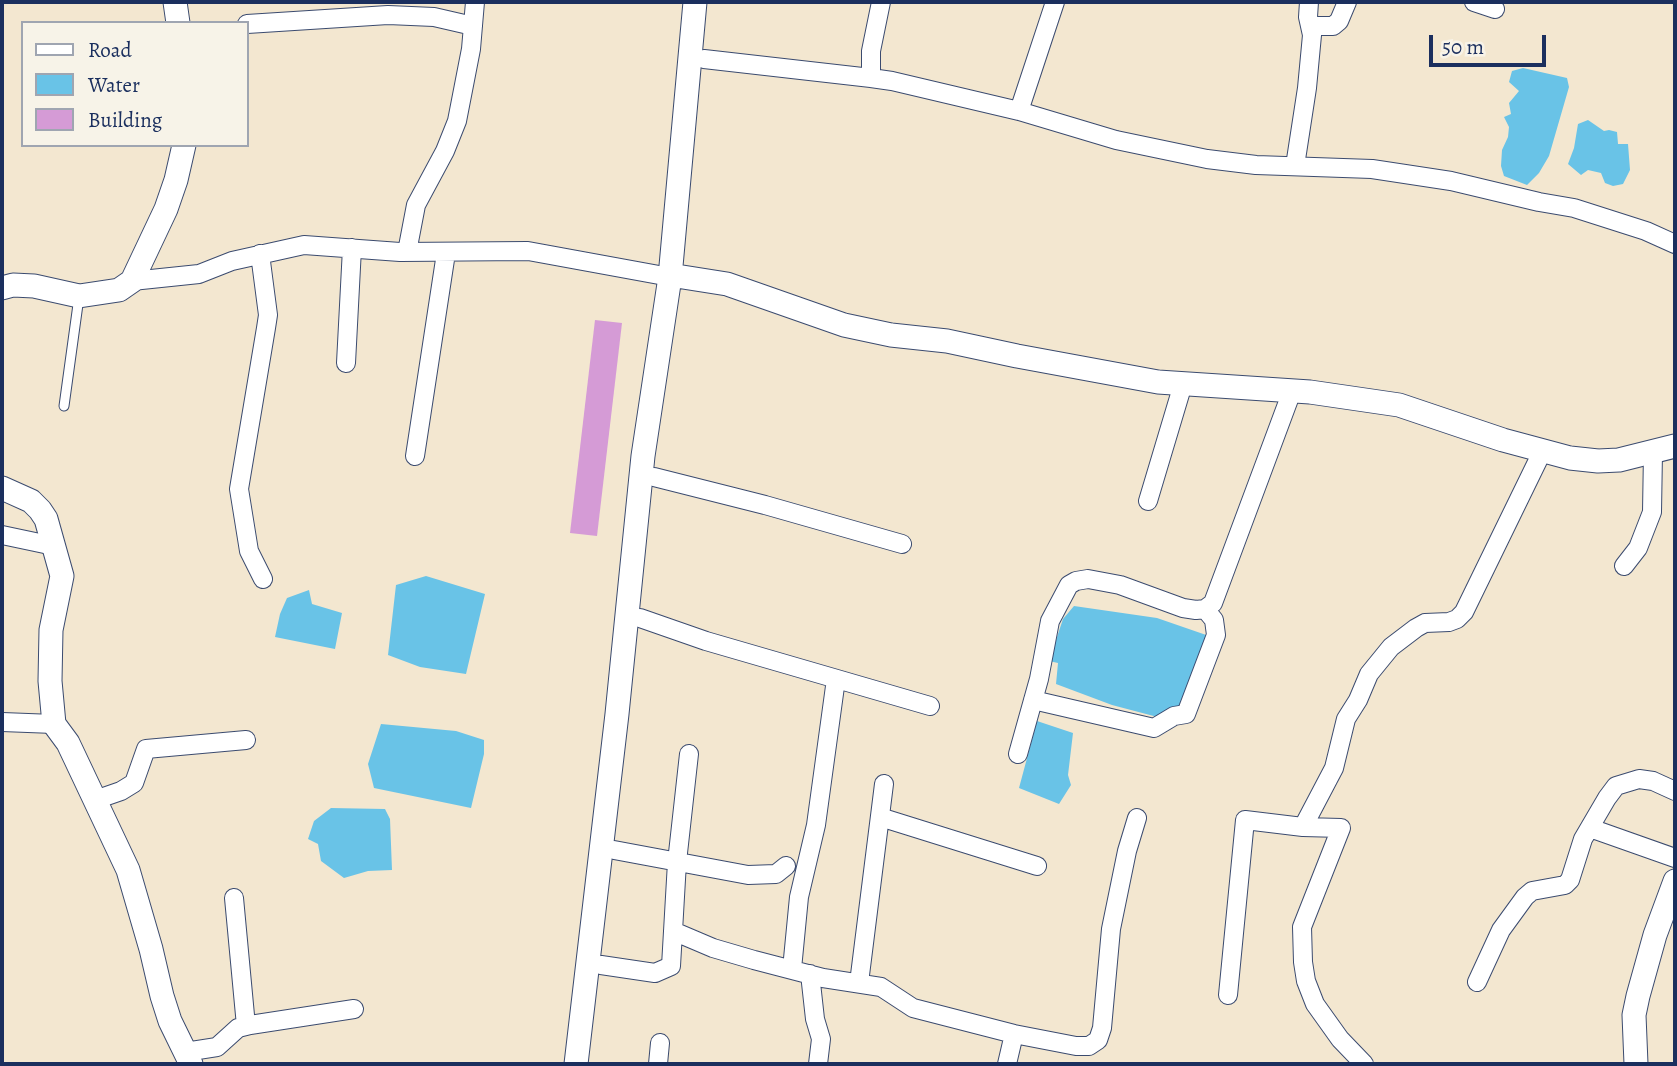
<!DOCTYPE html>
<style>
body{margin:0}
#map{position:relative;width:1677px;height:1066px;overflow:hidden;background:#f3e7d0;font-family:Alegreya,serif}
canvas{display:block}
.frame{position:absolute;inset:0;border:4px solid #1b2f5e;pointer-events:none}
.legend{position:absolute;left:21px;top:21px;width:228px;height:126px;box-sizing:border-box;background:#f7f3e8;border:2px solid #9fa5b1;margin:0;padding:9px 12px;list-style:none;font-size:21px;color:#1b2f5e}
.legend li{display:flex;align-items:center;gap:14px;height:35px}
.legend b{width:35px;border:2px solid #9fa5b1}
.scale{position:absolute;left:1429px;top:35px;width:117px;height:32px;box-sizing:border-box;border:4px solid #1b2f5e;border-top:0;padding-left:9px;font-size:21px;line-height:24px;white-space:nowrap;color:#1b2f5e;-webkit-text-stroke:5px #f7f3e8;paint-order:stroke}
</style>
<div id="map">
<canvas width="1677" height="1066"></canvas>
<div class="frame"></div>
<ul class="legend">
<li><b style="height:9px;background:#fff"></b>Road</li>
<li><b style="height:19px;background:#69c3e7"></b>Water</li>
<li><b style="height:19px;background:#d59bd6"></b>Building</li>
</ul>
<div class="scale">50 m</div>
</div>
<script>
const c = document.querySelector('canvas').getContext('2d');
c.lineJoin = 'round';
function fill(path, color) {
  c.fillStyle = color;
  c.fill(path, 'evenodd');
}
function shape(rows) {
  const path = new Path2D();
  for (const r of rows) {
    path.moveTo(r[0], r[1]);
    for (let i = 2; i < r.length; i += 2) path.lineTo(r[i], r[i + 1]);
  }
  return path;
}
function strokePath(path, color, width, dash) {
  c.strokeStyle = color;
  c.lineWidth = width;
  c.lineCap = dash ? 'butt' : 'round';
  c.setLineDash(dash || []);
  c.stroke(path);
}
fill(shape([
 [1523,68,1567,78,1569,87,1549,156,1539,173,1527,185,1504,176,1501,166,1502,150,1508,137,1509,127,1504,117,1511,114,1509,103,1519,91,1509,82,1512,71],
 [1588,120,1604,131,1609,130,1617,132,1618,144,1628,144,1630,170,1623,184,1613,186,1605,183,1601,173,1588,170,1581,175,1568,164,1574,148,1578,124],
 [426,576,485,594,466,674,420,667,388,655,396,585],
 [309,590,312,604,342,613,335,649,275,637,280,614,287,598],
 [1074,606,1157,618,1212,637,1193,707,1184,724,1112,705,1056,684,1058,663,1049,661,1063,619],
 [1037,721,1073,733,1068,775,1071,785,1059,804,1019,788],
 [381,724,456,731,484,740,484,754,471,808,374,788,368,764],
 [331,808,385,809,390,819,392,870,368,871,344,878,321,861,318,844,308,839,314,821]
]), '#69c3e7');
fill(shape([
 [595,320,622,323,597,536,570,533]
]), '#d59bd6');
const service = shape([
 [64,406,79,297]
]);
const minor = shape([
 [881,2,871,51,871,78,892,81,1019,111,1116,140,1207,159,1256,165,1372,169,1451,181,1539,202,1574,208,1646,231,1675,244],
 [1474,2,1495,9],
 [247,24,388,15,434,17,473,26],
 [1310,26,1333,26,1339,21,1347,2],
 [704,59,871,78],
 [1019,111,1055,2],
 [1295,166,1307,88,1312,35,1308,17,1309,2],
 [407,252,416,205,445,151,457,121,471,49,475,2],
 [260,254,268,315,266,328,239,489,249,551,263,579],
 [132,281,199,274,232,261,304,245,400,252,528,251,670,277],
 [346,363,352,248],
 [415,456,446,253],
 [654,477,765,505,902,544],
 [1148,501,1183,384],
 [2,535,54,546],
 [1624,566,1638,548,1652,512,1653,452],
 [640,618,706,641,930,706],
 [1033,700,1154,728,1174,716,1186,714,1216,635,1214,620,1205,609],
 [2,722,54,724],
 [1018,754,1039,679,1050,621,1069,585,1076,581,1088,579,1120,585,1183,608,1196,610,1205,609,1213,603,1292,391],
 [95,800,121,791,134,783,146,749,246,740],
 [880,817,1037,866],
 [1303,827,1334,768,1346,719,1358,700,1369,674,1391,647,1416,628,1425,623,1449,622,1457,619,1464,612,1542,452],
 [1590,828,1675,858],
 [614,850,748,875,776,874,786,866],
 [234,898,246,1026],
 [673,931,713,948,754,960,823,978,881,987,913,1008,1014,1034,1076,1046,1089,1046,1098,1040,1102,1028,1111,929,1127,851,1137,818],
 [601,965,655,973,671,966,677,862,689,754],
 [792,969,799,897,816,825,836,679],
 [810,974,815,1019,821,1039,818,1064],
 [1477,982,1501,930,1525,897,1532,891,1565,885,1570,880,1583,839,1607,798,1616,786,1639,779,1653,781,1675,791],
 [859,983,884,784],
 [1228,995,1245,820,1303,827,1341,828,1302,927,1303,962,1306,981,1315,1004,1340,1039,1364,1064],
 [185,1052,217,1047,238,1028,250,1025,354,1009],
 [658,1064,660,1043],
 [1007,1064,1014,1034]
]);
const tertiary = shape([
 [175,2,178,23],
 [670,275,727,284,844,325,891,335,947,341,1017,356,1158,382,1310,392,1399,405,1503,440,1570,458,1598,461,1619,460,1675,446],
 [2,288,13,285,34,286,79,296,119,290,132,281,166,209,176,180,184,145],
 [2,488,31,501,40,510,46,519,62,576,51,630,50,681,54,724,68,743,128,870,151,949,162,996,170,1021,191,1064],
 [576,1064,617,714,643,456,670,277,695,2],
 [1636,1064,1634,1015,1638,996,1655,935,1675,881]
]);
strokePath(service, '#3b4b6f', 11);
strokePath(minor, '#3b4b6f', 20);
strokePath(tertiary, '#3b4b6f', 25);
strokePath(service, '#fff', 9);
strokePath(minor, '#fff', 18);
strokePath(tertiary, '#fff', 23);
</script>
